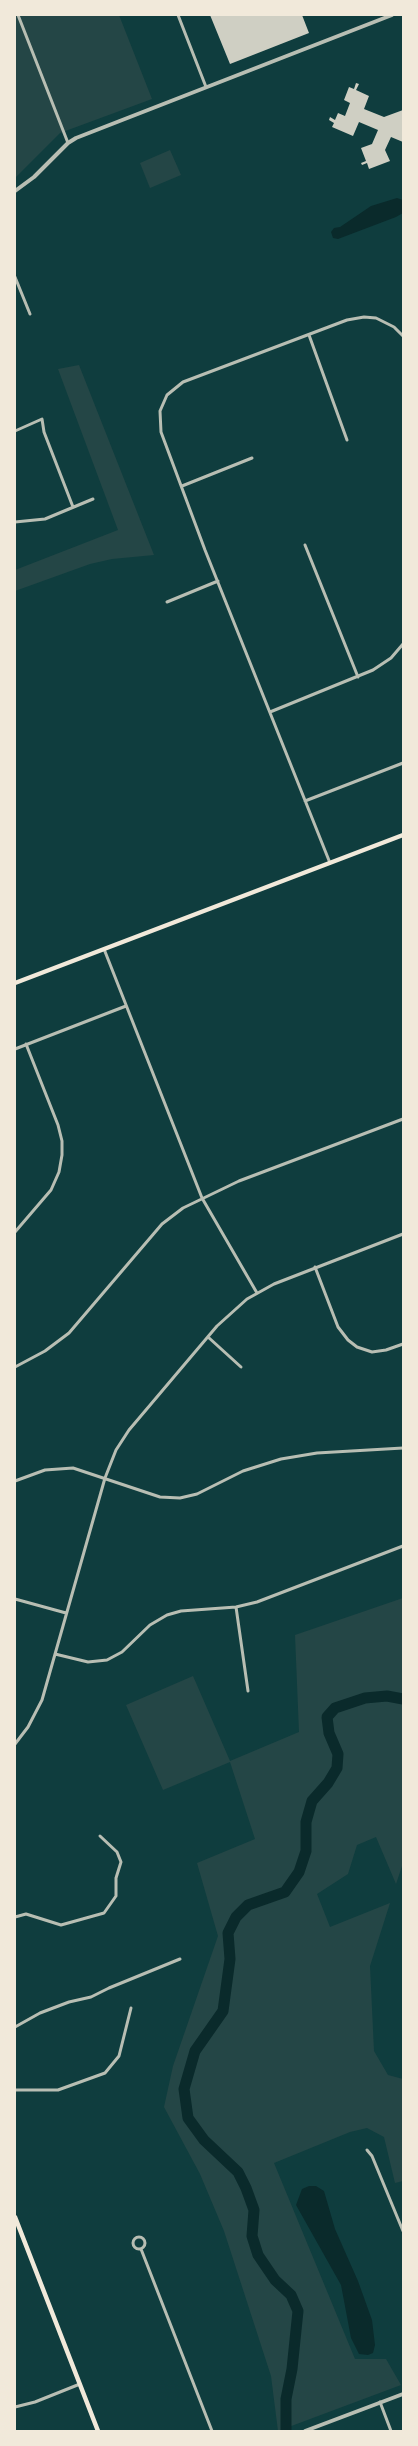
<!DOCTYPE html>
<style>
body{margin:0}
#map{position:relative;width:418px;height:2446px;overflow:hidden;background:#0f3d3e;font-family:"Alegreya Sans",sans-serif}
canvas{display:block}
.frame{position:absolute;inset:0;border:16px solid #f1e9da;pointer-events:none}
</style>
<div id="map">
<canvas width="418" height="2446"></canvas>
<div class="frame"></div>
</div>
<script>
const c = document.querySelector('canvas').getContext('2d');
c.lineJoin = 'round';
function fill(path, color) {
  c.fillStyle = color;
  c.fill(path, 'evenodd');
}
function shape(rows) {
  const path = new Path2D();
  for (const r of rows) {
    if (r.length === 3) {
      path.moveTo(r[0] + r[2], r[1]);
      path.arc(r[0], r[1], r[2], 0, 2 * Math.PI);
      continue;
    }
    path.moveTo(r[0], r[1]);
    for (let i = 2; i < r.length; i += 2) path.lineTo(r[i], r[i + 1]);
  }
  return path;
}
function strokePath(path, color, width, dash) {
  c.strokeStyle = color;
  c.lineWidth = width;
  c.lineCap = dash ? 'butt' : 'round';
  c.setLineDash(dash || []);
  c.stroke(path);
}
fill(shape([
 [15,15,119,15,152,99,60,133,15,178],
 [170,150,181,175,150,188,140,163],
 [79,365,154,555,112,559,90,564,15,591,15,570,118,530,58,369],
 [403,1598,403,1863,396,1884,376,1837,357,1845,348,1874,317,1894,330,1927,390,1903,370,1966,374,2051,388,2075,403,2079,403,2181,395,2183,384,2137,367,2128,350,2132,274,2163,355,2359,386,2359,401,2385,278,2431,271,2376,224,2231,200,2174,164,2107,173,2066,218,1936,197,1863,255,1839,230,1762,163,1790,126,1705,193,1676,230,1761,299,1732,295,1635]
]), '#244646');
fill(shape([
 [397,198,403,200,403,213,396,217,338,239,333,238,331,232,334,228,340,227,371,206],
 [309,2186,316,2186,324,2191,335,2229,358,2281,372,2320,375,2345,373,2353,368,2355,359,2354,351,2338,341,2285,296,2205,302,2189]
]), '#0a2a2b');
strokePath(shape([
 [286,2431,286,2399,292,2369,298,2311,291,2295,275,2280,258,2255,252,2236,254,2210,246,2188,238,2172,204,2140,188,2118,184,2089,195,2051,223,2011,230,1959,228,1933,236,1917,248,1905,285,1892,299,1872,306,1851,306,1822,312,1801,328,1783,337,1768,338,1754,329,1733,327,1717,335,1708,365,1698,387,1696,403,1699]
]), '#0a2a2b', 11);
fill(shape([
 [210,15,302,15,309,33,230,64],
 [356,83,359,84,356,90,369,96,364,109,384,117,403,110,403,142,391,137,385,150,390,161,369,169,367,163,362,165,361,163,366,161,361,148,372,144,378,130,359,122,353,136,332,127,334,123,329,120,330,117,335,120,338,113,345,116,350,103,344,100,349,87,354,89]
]), '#cfcfc3');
strokePath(shape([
 [18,15,68,143],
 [178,15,206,87],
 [15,277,30,314],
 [309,335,347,440],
 [15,431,42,419,44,432,73,507],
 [182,486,252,458],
 [15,522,45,519,93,499],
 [305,545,358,677],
 [167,602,218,581],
 [270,712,373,670,391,658,403,644],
 [305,801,403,763],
 [330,863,205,550,161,432,160,411,167,395,183,382,347,320,364,317,376,318,394,327,403,336],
 [104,949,202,1198,257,1293],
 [15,1049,126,1006],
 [15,1232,51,1190,59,1172,62,1155,62,1141,58,1125,26,1044],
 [315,1267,338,1327,348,1340,357,1347,372,1352,386,1350,403,1344],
 [208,1337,241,1367],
 [15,1367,45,1351,69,1333,162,1224,183,1208,239,1181,403,1119],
 [15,1481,45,1470,73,1468,160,1497,180,1498,197,1494,243,1471,281,1459,317,1453,403,1448],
 [15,1599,66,1613],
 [236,1607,248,1691],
 [55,1654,88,1662,107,1660,122,1652,150,1625,167,1615,181,1611,236,1607,257,1602,403,1546],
 [15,1744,28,1727,42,1700,105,1478,116,1450,129,1430,217,1326,247,1299,274,1284,403,1234],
 [15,1917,26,1914,61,1925,104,1913,116,1896,116,1878,121,1862,117,1852,100,1836],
 [15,2027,40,2013,69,2002,91,1997,109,1988,180,1959],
 [15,2090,58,2090,105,2073,119,2056,131,2008],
 [367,2150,372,2156,403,2231],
 [139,2243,6],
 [141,2249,212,2431],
 [380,2402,391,2431],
 [15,2407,35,2402,80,2384]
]), '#b8beb3', 3);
strokePath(shape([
 [15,191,34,177,68,143,76,138,392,15],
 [305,2431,403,2394]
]), '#b8beb3', 4);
strokePath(shape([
 [15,983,403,835],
 [15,2217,98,2431]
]), '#f1e9da', 4.5);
</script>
